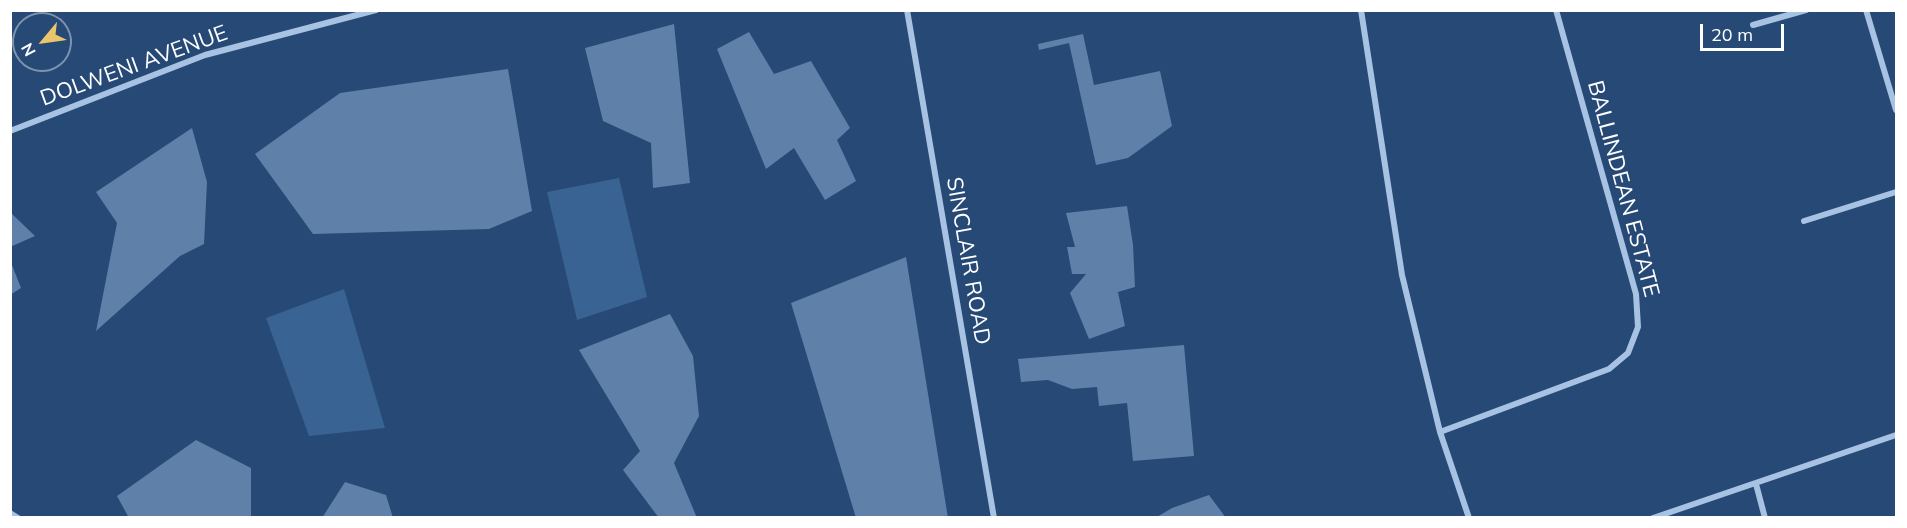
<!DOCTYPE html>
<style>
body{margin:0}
#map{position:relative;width:1907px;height:528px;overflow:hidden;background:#264976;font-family:Mulish,sans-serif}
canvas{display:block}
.frame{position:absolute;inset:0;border:12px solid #fff;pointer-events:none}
.north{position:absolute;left:12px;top:12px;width:60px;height:60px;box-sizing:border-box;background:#264976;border:2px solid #7d92ad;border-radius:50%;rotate:241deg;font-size:16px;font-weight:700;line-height:24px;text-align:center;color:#fff}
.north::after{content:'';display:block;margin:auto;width:21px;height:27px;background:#ebc56c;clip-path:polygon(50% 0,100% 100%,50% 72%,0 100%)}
.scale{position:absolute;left:1700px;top:24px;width:84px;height:27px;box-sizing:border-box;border:3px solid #fff;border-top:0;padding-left:8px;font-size:18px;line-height:21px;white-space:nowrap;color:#fff;-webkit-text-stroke:4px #264976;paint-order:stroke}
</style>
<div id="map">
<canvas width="1907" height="528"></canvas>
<div class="frame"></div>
<div class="north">N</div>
<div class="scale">20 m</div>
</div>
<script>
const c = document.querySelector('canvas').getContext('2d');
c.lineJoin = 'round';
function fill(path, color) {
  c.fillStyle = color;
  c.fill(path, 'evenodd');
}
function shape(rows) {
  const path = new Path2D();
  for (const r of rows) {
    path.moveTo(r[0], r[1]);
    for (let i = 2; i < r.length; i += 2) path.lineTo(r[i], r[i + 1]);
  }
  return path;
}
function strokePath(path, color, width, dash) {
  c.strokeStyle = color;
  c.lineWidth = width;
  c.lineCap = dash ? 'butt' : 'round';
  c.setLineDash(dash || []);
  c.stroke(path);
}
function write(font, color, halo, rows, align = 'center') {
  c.font = font + ' Mulish,sans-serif';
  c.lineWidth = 4.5;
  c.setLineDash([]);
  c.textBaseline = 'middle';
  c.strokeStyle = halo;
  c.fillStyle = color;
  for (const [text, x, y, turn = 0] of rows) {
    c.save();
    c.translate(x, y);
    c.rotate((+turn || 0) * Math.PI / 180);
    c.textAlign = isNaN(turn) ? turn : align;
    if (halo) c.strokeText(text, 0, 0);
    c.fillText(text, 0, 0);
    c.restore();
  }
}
fill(shape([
 [619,178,647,297,577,320,547,192],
 [344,289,385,428,309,436,266,318]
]), '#396393');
fill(shape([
 [674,24,690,183,653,188,651,143,603,121,585,48],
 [749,32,774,74,811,61,850,128,837,140,856,181,825,200,794,148,766,169,717,49],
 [1083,34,1094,85,1160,71,1172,126,1128,158,1096,165,1069,43,1039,50,1038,44],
 [508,69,532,211,489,229,313,234,255,154,340,93],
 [192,128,207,182,204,244,180,256,96,331,117,223,96,192],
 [1127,206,1133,245,1135,287,1118,292,1125,326,1089,339,1070,293,1086,274,1072,274,1067,247,1075,247,1066,213],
 [10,212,35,236,10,247],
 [906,257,948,518,856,518,791,303],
 [10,260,21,288,10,295],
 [670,314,693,356,699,416,674,463,697,518,659,518,623,470,640,451,579,350],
 [1184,345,1194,456,1133,461,1127,403,1099,406,1097,387,1072,389,1048,380,1021,382,1018,359],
 [196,440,251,468,251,518,129,518,117,496],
 [345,482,386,495,393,518,322,518],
 [1209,495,1226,518,1155,518,1172,508]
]), '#5e80a9');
strokePath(shape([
 [907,10,994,518],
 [1361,10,1402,275,1440,432,1469,518],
 [1866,10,1896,110],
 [1753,25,1806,10],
 [10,131,205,55,376,10],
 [1804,221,1896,192],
 [1440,432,1609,369,1628,353,1638,327,1636,294,1556,10],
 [1756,484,1765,518],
 [10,513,18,518],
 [1653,518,1896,435]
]), '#a7c2e2', 6);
write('22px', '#fff', '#264976', [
 ["DOLWENI AVENUE",134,66,-20],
 ["BALLINDEAN ESTATE",1623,189,75],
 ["SINCLAIR ROAD",968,261,80]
]);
</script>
